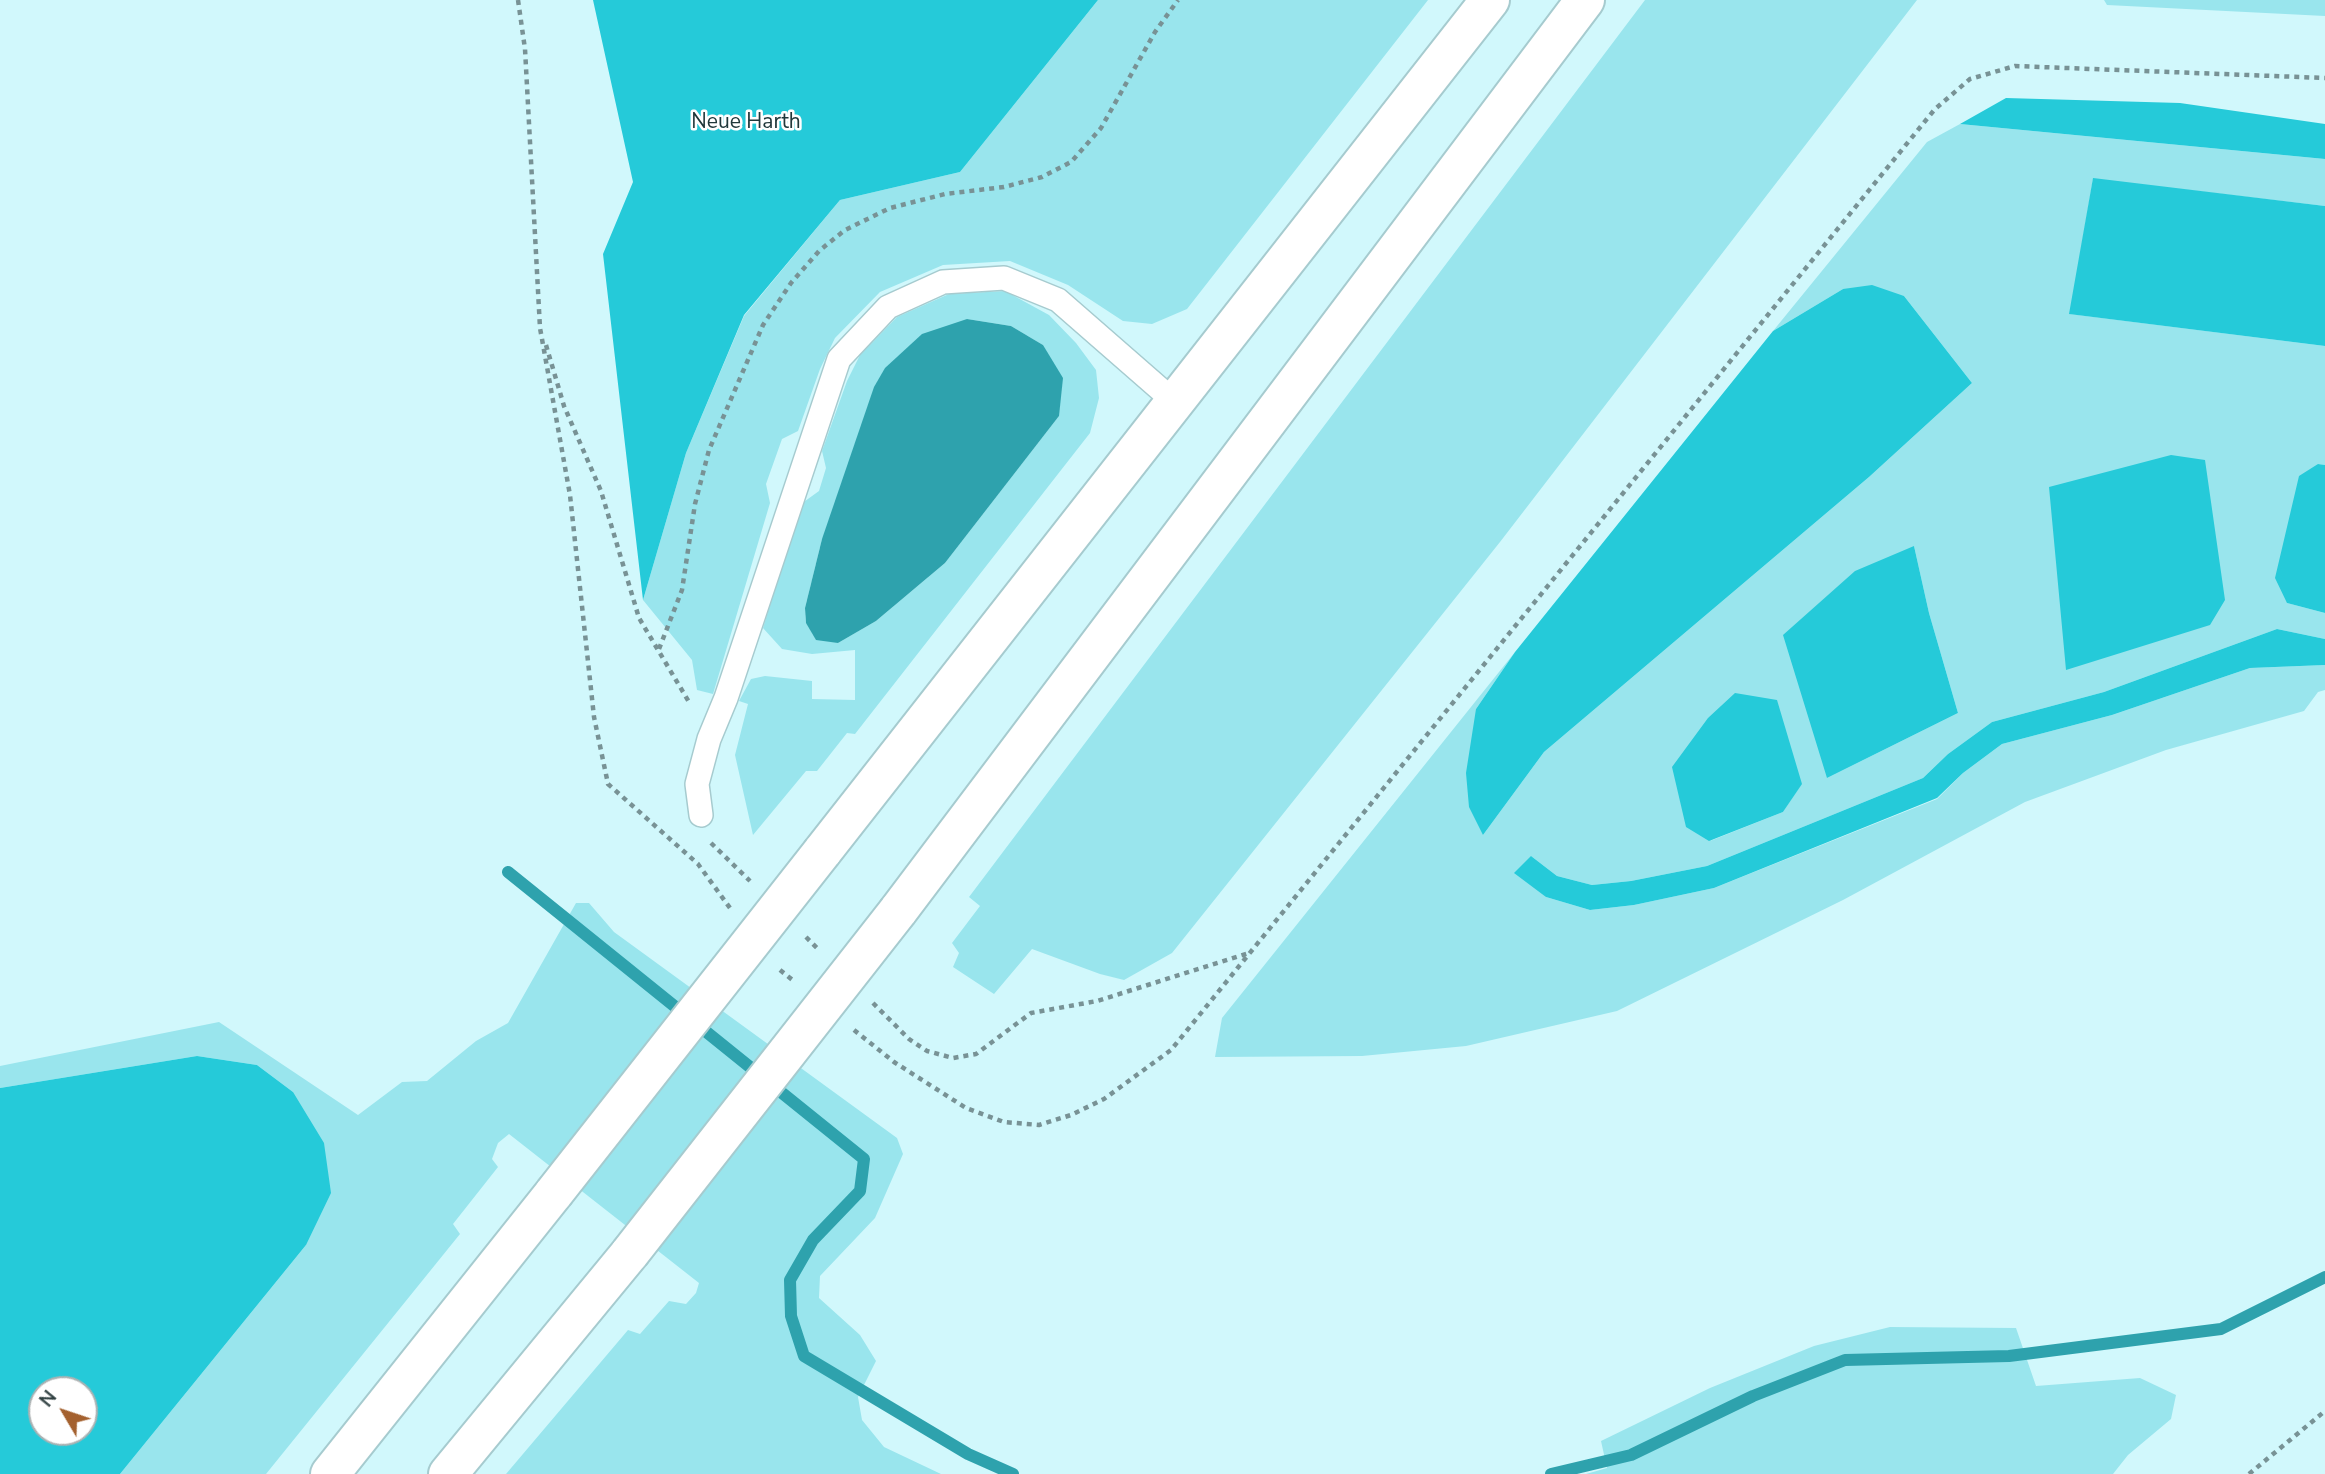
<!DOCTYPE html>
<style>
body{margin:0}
#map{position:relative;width:2325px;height:1474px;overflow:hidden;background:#d1f8fc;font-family:"Nunito Sans",sans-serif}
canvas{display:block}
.north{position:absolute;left:28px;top:1376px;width:70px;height:70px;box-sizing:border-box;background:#fff;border:2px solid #acb2b3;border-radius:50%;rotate:309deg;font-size:19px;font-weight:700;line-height:28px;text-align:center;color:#2f3f40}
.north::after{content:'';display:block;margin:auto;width:24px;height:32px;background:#a4612f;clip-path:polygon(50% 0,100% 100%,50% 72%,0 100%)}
</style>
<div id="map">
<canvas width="2325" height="1474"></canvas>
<div class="north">N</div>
</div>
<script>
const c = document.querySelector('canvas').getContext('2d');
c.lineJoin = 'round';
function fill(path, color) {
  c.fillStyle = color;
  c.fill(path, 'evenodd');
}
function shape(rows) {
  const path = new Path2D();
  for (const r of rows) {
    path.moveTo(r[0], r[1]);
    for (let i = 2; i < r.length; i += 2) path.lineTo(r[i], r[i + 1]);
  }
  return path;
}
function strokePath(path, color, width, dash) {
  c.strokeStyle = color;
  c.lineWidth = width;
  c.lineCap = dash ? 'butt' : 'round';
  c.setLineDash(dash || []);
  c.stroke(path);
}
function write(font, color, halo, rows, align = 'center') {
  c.font = font + ' "Nunito Sans",sans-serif';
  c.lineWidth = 5;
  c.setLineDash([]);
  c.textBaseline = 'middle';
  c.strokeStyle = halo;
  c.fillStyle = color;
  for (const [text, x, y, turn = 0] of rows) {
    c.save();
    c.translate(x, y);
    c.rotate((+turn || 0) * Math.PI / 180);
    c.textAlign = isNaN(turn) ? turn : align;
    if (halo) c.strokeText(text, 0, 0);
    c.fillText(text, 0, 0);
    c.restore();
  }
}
fill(shape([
 [1098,0,1428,0,1187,309,1152,324,1123,321,1068,285,1010,261,943,265,880,292,835,338,820,369,798,431,782,439,766,484,770,503,713,694,697,690,692,660,643,600,686,453,744,316,840,200,960,172],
 [1645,0,1917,0,1500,542,1172,953,1124,980,1100,974,1032,949,994,994,953,967,959,953,952,943,980,906,969,897],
 [2104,0,2325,0,2325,16,2107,5],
 [1960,124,2325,159,2325,206,2093,179,2070,314,2325,346,2325,465,2318,464,2287,603,2325,613,2325,639,2277,629,2104,692,1992,722,1948,754,1923,778,1707,866,1631,881,1592,885,1557,876,1531,856,1546,897,1590,910,1634,905,1714,888,1937,799,1963,773,2002,744,2112,715,2250,668,2325,665,2325,690,2318,692,2304,711,2166,750,2025,802,1843,900,1617,1011,1466,1046,1362,1056,1215,1057,1222,1018,1515,652,1476,709,1483,835,1544,752,1869,477,1972,383,1904,296,1843,289,1773,331,1927,142],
 [1914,546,1929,613,1958,713,1827,778],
 [1802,783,1783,812,1710,841],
 [1005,291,1049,315,1076,343,1096,370,1099,398,1090,433,855,734,847,733,817,771,806,771,753,835,735,755,748,704,739,701,751,679,765,676,812,681,812,699,855,700,855,650,812,654,782,649,763,628,801,504,819,491,826,468,822,451,847,381,860,355,897,317,949,294],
 [967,319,1011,326,1043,345,1059,416,945,563,876,621,838,643,806,623,805,608,822,539],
 [576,903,589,903,614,932,897,1138,903,1154,875,1218,820,1276,819,1298,860,1335,876,1361,858,1397,862,1420,884,1447,941,1474,506,1474,628,1330,640,1334,669,1301,686,1304,696,1293,699,1283,509,1134,498,1143,492,1159,498,1167,453,1224,460,1234,266,1474,120,1474,306,1245,293,1092,257,1065,197,1056,0,1088,0,1066,219,1022,358,1115,402,1082,427,1081,476,1041,508,1023],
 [1890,1327,2016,1328,2036,1386,2140,1378,2176,1395,2171,1419,2128,1455,2113,1474,1586,1474,1607,1468,1601,1441,1710,1388,1814,1346]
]), '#99e5ed');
fill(shape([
 [593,0,1098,0,960,172,840,200,744,315,686,453,643,600,603,254,633,182],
 [2006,98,2180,103,2325,124,2325,159,1960,124],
 [2093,178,2325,206,2325,346,2069,314],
 [1872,285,1904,296,1972,383,1869,477,1544,752,1483,835,1469,807,1466,773,1476,709,1515,652,1773,331,1843,289],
 [2171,455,2205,460,2225,600,2210,625,2066,670,2049,487],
 [2318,464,2325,465,2325,613,2287,603,2275,578,2299,476],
 [1914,546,1929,613,1958,713,1827,778,1783,635,1855,571],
 [2277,629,2325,639,2325,665,2250,668,2112,715,2002,744,1963,773,1937,798,1714,888,1634,905,1590,910,1546,897,1514,873,1531,856,1557,876,1592,885,1631,881,1707,866,1923,778,1948,754,1992,722,2104,692],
 [1735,693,1777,700,1802,784,1783,812,1709,841,1686,827,1672,767,1708,718],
 [197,1056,257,1065,293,1092,324,1143,331,1193,306,1245,120,1474,0,1474,0,1088],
 [42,1390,84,1390,84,1432,42,1432]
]), '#25cad9');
fill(shape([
 [967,319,1011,326,1043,345,1063,378,1059,416,945,563,876,621,838,643,816,640,806,623,805,608,822,539,874,387,885,368,922,334]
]), '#2ea2ad');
strokePath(shape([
 [508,872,864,1159,860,1191,813,1240,790,1280,791,1316,804,1356,968,1454,1013,1474],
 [1551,1474,1631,1455,1753,1396,1845,1360,2009,1356,2221,1329,2325,1277]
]), '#2ea2ad', 12);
const lane = shape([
 [701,815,697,784,709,739,726,698,839,359,888,307,943,282,1004,278,1058,300,1176,403]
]);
const highway = shape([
 [822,852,1490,0],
 [898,911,1585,0],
 [330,1474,554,1193],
 [448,1474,630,1253]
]);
strokePath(lane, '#a6cbcf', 26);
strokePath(highway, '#a6cbcf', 42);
strokePath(shape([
 [518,0,525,49,540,328,570,495,594,717,608,784,698,864,730,908],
 [546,345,564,406,601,491,639,618,689,702],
 [659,649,682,590,695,504,709,450,763,325,791,283,819,251,845,230,890,208,945,194,1004,187,1042,177,1071,162,1101,128,1155,32,1178,0],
 [711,843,750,881],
 [806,937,819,950],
 [780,970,795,982],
 [873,1003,909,1039,927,1051,953,1058,976,1054,1031,1013,1097,1001,1249,953],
 [854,1030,894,1062,966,1108,1004,1122,1039,1125,1071,1115,1104,1099,1171,1050,1935,109,1970,79,2015,66,2325,78],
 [2249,1474,2325,1411]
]), '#789295', 4.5, [5, 5]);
strokePath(lane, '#fff', 23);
strokePath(highway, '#fff', 38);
const highwayBridge = shape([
 [554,1193,822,852],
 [630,1253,898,911]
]);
strokePath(highwayBridge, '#a6cbcf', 42, []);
strokePath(highwayBridge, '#fff', 38);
write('21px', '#20383b', '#fff', [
 ["Neue Harth",746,123]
]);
</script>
